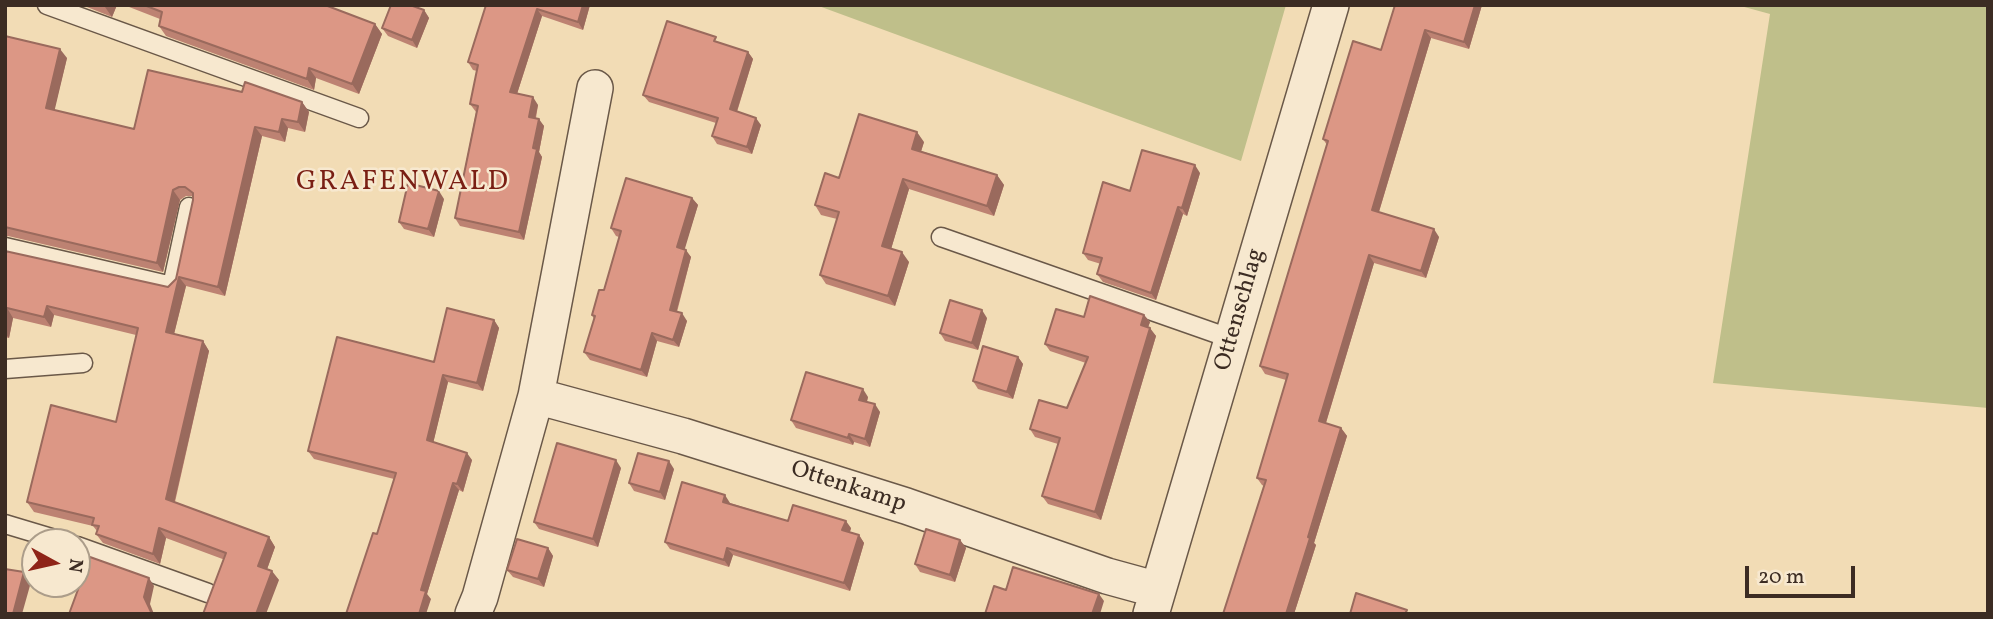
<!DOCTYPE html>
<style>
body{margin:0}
#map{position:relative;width:1993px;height:619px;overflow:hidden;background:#f2dcb5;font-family:Vollkorn,serif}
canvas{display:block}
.frame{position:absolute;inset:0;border:7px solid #3c2c23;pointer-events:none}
.north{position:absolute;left:21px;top:528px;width:70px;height:70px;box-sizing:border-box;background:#f7e8cf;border:2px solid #ac9d8a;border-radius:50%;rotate:98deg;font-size:19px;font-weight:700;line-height:28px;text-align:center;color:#3c2c23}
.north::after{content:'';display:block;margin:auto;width:24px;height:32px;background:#8f2418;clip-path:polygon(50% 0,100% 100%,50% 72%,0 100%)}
.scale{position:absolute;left:1745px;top:566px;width:110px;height:32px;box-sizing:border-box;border:4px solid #3c2c23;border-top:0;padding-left:9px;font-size:21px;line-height:24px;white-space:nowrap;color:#3c2c23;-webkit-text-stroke:5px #f7e8cf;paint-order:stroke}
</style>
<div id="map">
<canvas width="1993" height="619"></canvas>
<div class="frame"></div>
<div class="north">N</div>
<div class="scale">20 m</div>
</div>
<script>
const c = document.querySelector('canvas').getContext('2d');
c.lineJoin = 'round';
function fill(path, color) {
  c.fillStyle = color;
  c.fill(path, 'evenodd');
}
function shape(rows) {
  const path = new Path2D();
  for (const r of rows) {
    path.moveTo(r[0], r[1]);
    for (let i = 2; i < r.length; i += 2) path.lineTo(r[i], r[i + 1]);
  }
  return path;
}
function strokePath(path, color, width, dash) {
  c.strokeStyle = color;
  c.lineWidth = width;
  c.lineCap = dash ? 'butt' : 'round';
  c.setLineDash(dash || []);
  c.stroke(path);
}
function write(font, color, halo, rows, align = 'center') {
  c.font = font + ' Vollkorn,serif';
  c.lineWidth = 5;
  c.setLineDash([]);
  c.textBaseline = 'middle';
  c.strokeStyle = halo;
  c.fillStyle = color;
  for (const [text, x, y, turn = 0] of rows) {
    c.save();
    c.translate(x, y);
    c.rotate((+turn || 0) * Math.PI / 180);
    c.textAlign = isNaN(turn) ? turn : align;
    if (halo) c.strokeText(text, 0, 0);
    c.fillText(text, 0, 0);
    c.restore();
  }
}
fill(shape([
 [816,5,1286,5,1241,161],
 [1737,5,1988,5,1988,408,1713,383,1770,14]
]), '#bfbf8a');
const service = shape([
 [47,5,359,118],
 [941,237,1232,339],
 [5,247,172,286,189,207],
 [5,369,83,363],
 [5,524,65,542],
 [77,546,208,593]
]);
const minor = shape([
 [536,396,683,436,906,506,1107,576,1158,590],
 [473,614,480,597,536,396,595,88],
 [1151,614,1331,5]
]);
strokePath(service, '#6a5848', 21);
strokePath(minor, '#6a5848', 38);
strokePath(service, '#f7e8cf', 18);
strokePath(minor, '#f7e8cf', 35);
fill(shape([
 [82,5,117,5,112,17],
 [124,5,325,5,375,24,382,34,359,94,316,78,314,90,166,36,159,26,160,19],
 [486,5,590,5,583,30,542,16,517,94,538,105,536,118,544,126,539,152,542,157,524,240,460,226,455,218,476,112,470,104,477,71,473,70,468,62],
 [1482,5,1469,49,1431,38,1379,212,1439,237,1426,278,1374,263,1326,423,1341,428,1347,436,1314,543,1316,545,1294,614,1223,614,1264,486,1262,485,1257,478,1286,380,1265,374,1260,366,1327,145,1323,139,1381,50],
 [424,10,429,18,417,48,388,36,382,28],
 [5,36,67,58,54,110,134,129,242,92,302,102,309,112,305,132,288,128,285,142,262,136,225,296,186,286,174,334,203,341,209,351,175,502,269,537,275,547,267,569,279,580,166,538,160,564,103,543,96,534,97,531,93,526,34,512,27,502,116,422,136,335,54,315,51,327,13,318,9,338,5,337,5,251,168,287,176,279,193,200,192,196,186,196,180,200,163,272,8,236,5,237],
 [720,43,748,52,753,59,737,112,761,125,752,154,717,144,712,136,716,123,649,102,643,95],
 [924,142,921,151,997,175,1004,185,994,216,909,189,891,249,909,262,895,306,826,284,820,275,837,219,821,215,815,205,839,178],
 [1200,173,1187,216,1183,214,1156,300,1103,282,1097,274,1101,264,1088,260,1083,253,1130,191],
 [692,198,698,205,684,249,691,257,677,312,687,321,679,347,657,341,647,377,590,360,584,352,594,319,592,315,604,290,619,237,616,236,611,228],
 [444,199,434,237,404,229,399,222],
 [1144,315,1150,322,1148,327,1156,336,1101,520,1048,504,1042,496,1058,444,1035,437,1030,429,1067,408,1086,363,1050,351,1045,344,1084,317],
 [987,318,978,350,945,341,940,333],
 [494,320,499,328,483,391,448,382,433,443,472,460,463,492,459,490,427,594,431,599,377,534,394,479,314,459,308,451],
 [1018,357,1023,364,1013,399,978,389,973,381],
 [868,397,867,402,880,412,870,447,854,442,853,445,796,428,791,420],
 [621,468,598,547,539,529,534,522],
 [674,469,665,500,634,491,629,483],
 [730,503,788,521,851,528,850,532,859,535,864,543,850,591,733,555,729,567,670,549,665,542],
 [960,540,966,548,955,582,920,572,915,564],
 [548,548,553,556,544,587,513,577,507,570]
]), '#bd8272');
fill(shape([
 [106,5,117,5,112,17,105,7],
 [583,5,590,5,583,30,578,22],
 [1475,5,1482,5,1469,49,1464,42],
 [537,9,542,16,515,100,510,92],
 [424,10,429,18,417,48,412,40],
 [375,24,382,34,359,94,352,84],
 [1425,30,1431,38,1377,218,1372,210],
 [60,49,67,58,53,117,46,108],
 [748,52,753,59,735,117,730,109],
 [309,68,316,78,314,90,307,79],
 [533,97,538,105,534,124,529,117],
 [302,102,309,112,305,132,298,122],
 [756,118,761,125,752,154,747,147],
 [282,119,288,128,285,142,279,132],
 [539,119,544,126,539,152,542,157,524,240,519,232],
 [255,127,262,136,225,296,218,287],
 [917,132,924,142,919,158,912,149],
 [1195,165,1200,173,1187,216,1182,208],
 [997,175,1004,185,994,216,987,206],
 [903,179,909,189,889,256,882,246],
 [173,190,180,200,163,272,157,263],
 [439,191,444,199,434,237,428,229],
 [692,198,698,205,683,255,677,247],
 [1178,207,1183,214,1156,300,1151,293],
 [1434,229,1439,237,1426,278,1421,271],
 [686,250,691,257,675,317,670,310],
 [902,252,909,262,895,306,888,296],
 [1369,255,1374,263,1324,429,1319,421],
 [179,277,186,286,172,342,166,332],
 [47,306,54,315,51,327,44,317],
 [7,308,13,318,9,338,5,333,5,314],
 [982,310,987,318,978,350,972,343],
 [682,313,687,321,679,347,673,340],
 [1144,315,1150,322,1146,333,1141,325],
 [494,320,499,328,483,391,477,383],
 [1150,328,1156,336,1101,520,1095,512],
 [652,333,657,341,647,377,641,370],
 [203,341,209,351,173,508,166,499],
 [1018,357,1023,364,1013,399,1007,392],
 [443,375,448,382,432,448,427,440],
 [863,389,868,397,865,408,859,400],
 [875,404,880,412,870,447,865,439],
 [1341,428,1347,436,1314,543,1316,545,1294,614,1286,614],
 [849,434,854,442,853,445,848,438],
 [467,453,472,460,463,492,457,484],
 [616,460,621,468,598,547,593,539],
 [669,461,674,469,665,500,660,492],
 [453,483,459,490,427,594,431,599,426,614,419,614,421,590],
 [725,495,730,503,729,509,723,502],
 [846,521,851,528,848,538,842,530],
 [159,528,166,538,160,564,153,554],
 [859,535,864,543,850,591,844,583],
 [269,537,275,547,265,575,258,566],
 [960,540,966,548,955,582,950,575],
 [548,548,553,556,544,587,538,579],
 [727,548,733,555,729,567,724,560],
 [272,571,279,580,266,614,256,614],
 [24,572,31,582,22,614,13,614],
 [149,578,154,586,150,604,154,614,152,614,144,597],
 [1099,594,1104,601,1100,614,1092,614]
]), '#9a6a5d');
const building = shape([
 [144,5,325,5,375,24,352,84,309,68,307,79,159,26,162,12,144,5],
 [391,5,410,5,424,10,412,40,382,28,391,5],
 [486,5,583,5,578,22,537,9,510,92,533,97,529,117,539,119,533,148,537,149,519,232,455,218,478,106,470,104,478,65,468,62,486,5],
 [1395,5,1475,5,1464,42,1425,30,1372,210,1434,229,1421,271,1369,255,1319,421,1341,428,1308,537,1310,538,1286,614,1223,614,1266,480,1257,478,1288,374,1260,366,1328,141,1323,139,1353,41,1381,50,1395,5],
 [667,21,716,37,714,41,748,52,730,109,756,118,747,147,712,136,718,118,643,95,667,21],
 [5,36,60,49,46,108,134,129,148,70,242,92,245,82,302,102,298,122,282,119,279,132,255,127,218,287,179,277,166,332,203,341,166,499,269,537,258,566,272,571,256,614,203,614,226,553,159,528,153,554,96,534,99,526,92,525,94,518,27,502,51,405,116,422,138,328,47,306,44,317,7,308,5,314,5,251,168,287,176,279,193,200,193,193,185,187,179,187,173,190,157,263,5,227,5,36],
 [859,114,917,132,912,149,997,175,987,206,903,179,882,246,902,252,888,296,820,275,839,212,815,205,825,173,839,178,859,114],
 [1142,150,1195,165,1182,208,1178,207,1151,293,1097,274,1102,258,1083,253,1103,182,1130,191,1142,150],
 [626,178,692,198,677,247,686,250,670,310,682,313,673,340,652,333,641,370,584,352,595,316,592,315,599,290,604,290,621,231,611,228,626,178],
 [408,183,439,191,428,229,399,222,408,183],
 [1090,296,1144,315,1141,325,1150,328,1095,512,1042,496,1060,438,1030,429,1039,400,1067,408,1088,357,1045,344,1056,309,1084,317,1090,296],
 [950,300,982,310,972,343,940,333,950,300],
 [447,308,494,320,477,383,443,375,427,440,467,453,457,484,453,483,421,590,426,591,419,614,346,614,373,533,377,534,396,473,308,451,337,337,434,362,447,308],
 [983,346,1018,357,1007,392,973,381,983,346],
 [806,372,863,389,859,400,875,404,865,439,849,434,848,438,791,420,806,372],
 [557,443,616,460,593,539,534,522,557,443],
 [638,453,669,461,660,492,629,483,638,453],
 [682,482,725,495,723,502,788,521,793,505,846,521,842,530,859,535,844,583,727,548,724,560,665,542,682,482],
 [926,529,960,540,950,575,915,564,926,529],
 [517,539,548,548,538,579,507,570,517,539],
 [90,557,149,578,144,597,152,614,69,614,90,557],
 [1013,567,1099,594,1092,614,985,614,994,586,1006,590,1013,567],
 [5,569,24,572,13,614,5,614,5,569],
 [1356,593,1407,610,1405,614,1350,614,1356,593]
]);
fill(building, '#dc9785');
strokePath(building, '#9a6a5d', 2);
write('24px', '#3c2c23', '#f7e8cf', [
 ["Ottenschlag",1241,310,-74],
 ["Ottenkamp",848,488,18]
]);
c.letterSpacing = '2px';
write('28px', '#7a1f14', '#f7e8cf', [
 ["GRAFENWALD",403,184]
]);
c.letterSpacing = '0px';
</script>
